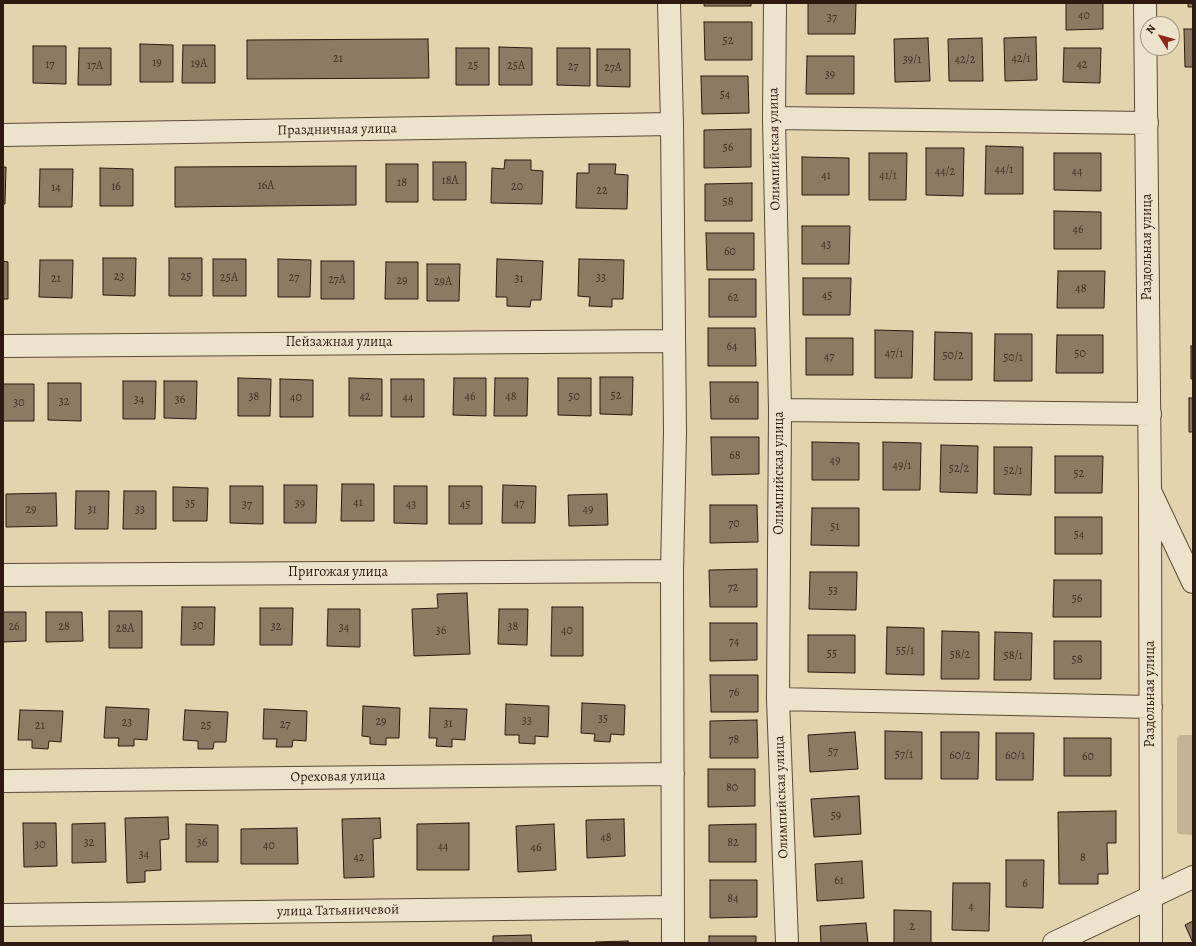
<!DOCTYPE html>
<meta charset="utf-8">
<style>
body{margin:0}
#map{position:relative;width:1196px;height:946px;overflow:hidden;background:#e3d4ae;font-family:Alegreya,serif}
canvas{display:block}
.frame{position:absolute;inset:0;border:4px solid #2e1910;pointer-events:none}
.north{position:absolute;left:1140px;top:16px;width:40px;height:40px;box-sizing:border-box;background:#ede3ca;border:1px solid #a19280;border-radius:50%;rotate:307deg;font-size:11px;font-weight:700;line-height:16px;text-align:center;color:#2e1910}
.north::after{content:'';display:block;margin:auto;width:14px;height:18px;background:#8f2418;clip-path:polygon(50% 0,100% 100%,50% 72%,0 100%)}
</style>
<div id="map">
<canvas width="1196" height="946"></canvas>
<div class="frame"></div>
<div class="north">N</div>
</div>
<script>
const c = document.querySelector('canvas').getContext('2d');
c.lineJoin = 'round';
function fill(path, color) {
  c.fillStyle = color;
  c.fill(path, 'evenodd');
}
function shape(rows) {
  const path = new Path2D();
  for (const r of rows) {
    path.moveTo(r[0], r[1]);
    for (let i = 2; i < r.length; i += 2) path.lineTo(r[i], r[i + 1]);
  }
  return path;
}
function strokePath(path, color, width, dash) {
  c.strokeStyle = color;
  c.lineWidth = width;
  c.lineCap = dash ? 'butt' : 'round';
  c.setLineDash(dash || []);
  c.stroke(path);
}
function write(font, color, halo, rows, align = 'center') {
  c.font = font + ' Alegreya,serif';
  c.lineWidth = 3;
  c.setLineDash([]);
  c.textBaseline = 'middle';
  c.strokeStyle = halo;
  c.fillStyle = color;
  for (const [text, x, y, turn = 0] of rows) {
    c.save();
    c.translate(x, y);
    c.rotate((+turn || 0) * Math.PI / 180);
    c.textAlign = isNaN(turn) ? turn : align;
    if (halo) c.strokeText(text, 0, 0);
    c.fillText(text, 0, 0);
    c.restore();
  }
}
fill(shape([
 [1180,735,1193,735,1193,835,1179,834,1177,831,1177,738]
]), '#c4b493');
const building = shape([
 [704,3,751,3,751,6,704,6,704,3],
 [808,3,856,3,855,34,808,34,808,3],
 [1066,3,1103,3,1103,29,1066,30,1066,3],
 [1188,3,1193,3,1193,7,1188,7,1188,3],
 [704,22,752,22,752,60,705,60,704,22],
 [1184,29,1193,29,1193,67,1185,67,1184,29],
 [1036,37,1037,80,1005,81,1004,38,1036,37],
 [928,38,930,81,895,82,894,39,928,38],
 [982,38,983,81,949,81,948,39,982,38],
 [428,39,429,78,247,79,247,40,428,39],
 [140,44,173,45,173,82,140,82,140,44],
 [183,45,215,45,215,83,182,83,183,45],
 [33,46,66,46,66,84,33,83,33,46],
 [499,47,532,48,532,85,499,85,499,47],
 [79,48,111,48,111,85,78,85,79,48],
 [456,48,489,48,489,85,456,85,456,48],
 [557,48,590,48,590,86,557,85,557,48],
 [1064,48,1101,48,1100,83,1063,82,1064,48],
 [597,49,630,49,630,87,597,86,597,49],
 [807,56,854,56,854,94,806,94,807,56],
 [701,76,748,76,749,113,702,114,701,76],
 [751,129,751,167,704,168,704,130,751,129],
 [986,146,1023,147,1023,194,985,194,986,146],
 [926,148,964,148,963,196,926,195,926,148],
 [869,153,907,153,906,200,869,200,869,153],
 [1054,153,1101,153,1101,191,1054,190,1054,153],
 [802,157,849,158,849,195,802,195,802,157],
 [505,160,531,160,531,170,543,171,542,204,491,203,492,168,504,169,505,160],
 [433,162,466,162,466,200,433,200,433,162],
 [386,164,418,164,418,202,386,202,386,164],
 [589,164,616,164,615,174,628,175,627,209,576,208,577,173,589,173,589,164],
 [356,166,356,205,175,207,175,167,356,166],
 [3,167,6,167,5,204,3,204,3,167],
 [100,168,133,169,133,206,100,206,100,168],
 [40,169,73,169,72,207,39,207,40,169],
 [752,183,752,221,705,221,705,184,752,183],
 [1054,211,1101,212,1101,249,1054,249,1054,211],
 [802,226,850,226,849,264,802,264,802,226],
 [706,233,754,233,754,270,707,270,706,233],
 [103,258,136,258,135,296,103,295,103,258],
 [169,258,202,258,202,296,169,296,169,258],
 [213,259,246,259,246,296,213,296,213,259],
 [278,259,311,260,310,297,278,297,278,259],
 [497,259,543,261,541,300,531,300,530,307,507,306,507,297,496,297,497,259],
 [579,259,624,260,623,299,612,299,612,307,589,306,590,297,578,296,579,259],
 [40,260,73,260,72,298,39,297,40,260],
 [3,261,8,262,8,299,3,299,3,261],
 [321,261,354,261,354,299,321,299,321,261],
 [386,262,418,262,418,299,385,299,386,262],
 [427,264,460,264,459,301,427,301,427,264],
 [1058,271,1105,271,1104,308,1057,308,1058,271],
 [803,278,851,278,850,315,803,315,803,278],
 [709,279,756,279,756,317,709,317,709,279],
 [708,328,755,328,756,366,708,366,708,328],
 [875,330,913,331,912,378,875,378,875,330],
 [935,332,972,333,972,380,934,380,935,332],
 [995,334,1032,334,1032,381,994,381,995,334],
 [1057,335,1103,335,1103,373,1056,373,1057,335],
 [806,338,853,338,853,375,806,375,806,338],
 [1191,346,1193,346,1193,379,1191,379,1191,346],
 [600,377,633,377,632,415,600,414,600,377],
 [238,378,271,379,270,416,238,416,238,378],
 [349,378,382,379,382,416,349,416,349,378],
 [454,378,486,378,486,416,453,415,454,378],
 [495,378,528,378,527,416,494,416,495,378],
 [558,378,591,378,591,416,558,415,558,378],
 [280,379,313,380,313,417,280,417,280,379],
 [391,379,424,379,424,417,391,417,391,379],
 [123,381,156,381,155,419,123,419,123,381],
 [164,381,197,381,196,419,164,418,164,381],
 [710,382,758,382,758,419,711,419,710,382],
 [48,383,81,383,81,421,48,420,48,383],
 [3,384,34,384,34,421,3,421,3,384],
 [1189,398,1193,398,1193,432,1189,432,1189,398],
 [711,437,759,437,759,474,712,475,711,437],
 [812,442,859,443,859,480,812,480,812,442],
 [883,442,921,443,920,490,883,490,883,442],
 [941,445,978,446,977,493,940,492,941,445],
 [994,447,1032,447,1031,495,994,494,994,447],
 [1055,456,1103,456,1102,493,1055,493,1055,456],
 [342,484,374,484,374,521,341,521,342,484],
 [284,485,317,485,316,523,284,523,284,485],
 [503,485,536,486,535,523,502,523,503,485],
 [230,486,263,486,263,524,230,523,230,486],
 [394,486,427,486,427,524,394,523,394,486],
 [449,486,482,486,482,524,449,524,449,486],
 [173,487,208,488,207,521,173,521,173,487],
 [76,491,109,491,108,529,75,529,76,491],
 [124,491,156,491,156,529,123,529,124,491],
 [56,493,57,526,6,527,6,494,56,493],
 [607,494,608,525,569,526,568,495,607,494],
 [710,505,757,505,758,542,710,543,710,505],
 [812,508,859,508,859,546,811,545,812,508],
 [1055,517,1102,517,1102,554,1055,554,1055,517],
 [757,569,757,607,710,607,709,570,757,569],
 [810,572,857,572,856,610,809,609,810,572],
 [1054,580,1101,580,1101,617,1053,617,1054,580],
 [467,593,470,654,414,656,412,609,438,608,437,594,467,593],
 [182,607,215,607,214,645,181,645,182,607],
 [552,607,583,607,583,656,551,656,552,607],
 [260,608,293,608,292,645,260,645,260,608],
 [328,609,360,609,360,647,327,646,328,609],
 [499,609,528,609,527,645,498,644,499,609],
 [109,611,142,611,142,648,109,648,109,611],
 [3,612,26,612,26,641,3,642,3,612],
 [46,612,82,612,83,641,46,642,46,612],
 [710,623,757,623,757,660,710,661,710,623],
 [887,627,924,628,924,675,886,674,887,627],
 [942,631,979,632,979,679,941,679,942,631],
 [995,632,1032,633,1031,680,994,680,995,632],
 [808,635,855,635,855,673,808,672,808,635],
 [1054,641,1101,641,1101,679,1054,679,1054,641],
 [710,675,758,675,758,712,711,712,710,675],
 [582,703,625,705,624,735,611,734,610,742,594,741,595,734,581,733,582,703],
 [506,704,549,706,548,737,535,736,535,744,519,743,519,735,505,735,506,704],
 [363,706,400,708,399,738,386,738,386,745,370,744,370,737,362,736,363,706],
 [106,707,149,709,147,740,134,739,134,746,118,746,119,738,104,738,106,707],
 [430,708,467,709,465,740,452,739,452,747,436,746,437,738,429,738,430,708],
 [264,709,307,711,306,741,293,740,292,747,276,747,277,739,263,739,264,709],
 [20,710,63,711,61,742,49,741,48,749,32,748,32,740,18,740,20,710],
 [185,710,228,712,226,742,214,742,213,749,198,749,198,741,183,740,185,710],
 [757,720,758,758,710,758,710,721,757,720],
 [885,731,922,732,922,779,885,779,885,731],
 [855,732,858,769,810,772,808,735,855,732],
 [941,732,979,732,978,779,941,779,941,732],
 [996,733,1034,733,1033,780,996,780,996,733],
 [1064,738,1111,738,1111,776,1064,776,1064,738],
 [708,769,755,769,755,806,708,807,708,769],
 [859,796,861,834,814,837,811,799,859,796],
 [1116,811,1116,843,1107,843,1108,874,1098,874,1098,884,1059,884,1058,812,1116,811],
 [168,817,169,839,160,840,161,870,145,871,145,882,127,883,125,818,168,817],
 [380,818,381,838,373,839,374,877,344,878,342,819,380,818],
 [624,819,625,856,587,858,586,820,624,819],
 [23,823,56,823,57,866,24,867,23,823],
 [105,823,106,862,72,863,72,824,105,823],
 [469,823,469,870,417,870,417,824,469,823],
 [186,824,218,825,218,862,186,862,186,824],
 [554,824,556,870,518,872,516,826,554,824],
 [756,824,756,862,709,862,709,825,756,824],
 [297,828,298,864,241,864,241,829,297,828],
 [1006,860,1044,860,1043,908,1006,907,1006,860],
 [862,861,864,898,817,901,815,864,862,861],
 [710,880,757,880,757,917,710,918,710,880],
 [953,883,990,883,989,931,952,930,953,883],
 [894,910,931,911,931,943,894,943,894,910],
 [1193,921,1193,943,1185,925,1193,921],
 [866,923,868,943,821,943,820,926,866,923],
 [531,935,532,943,493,943,493,936,531,935],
 [709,936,756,936,756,943,709,943,709,936],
 [628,941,629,943,595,943,595,942,628,941]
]);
fill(building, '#8c7a62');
strokePath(building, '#2e1910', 1);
const minor = shape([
 [669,3,672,124,675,432,672,571,673,943],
 [775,3,774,118,780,410,778,699,787,943],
 [1145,3,1150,491],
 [774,118,1147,123],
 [3,135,672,124],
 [3,346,674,341],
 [780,410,1150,414],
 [3,575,672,571],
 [778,699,1151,707],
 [3,781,673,774],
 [3,915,672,907],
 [1054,943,1193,877],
 [1151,943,1150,491,1193,582]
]);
strokePath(minor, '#5b4838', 24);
strokePath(minor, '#ede3ca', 22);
write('12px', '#463124', null, [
 ["40",1084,16],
 ["37",832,18],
 ["52",728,41],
 ["21",338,59],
 ["42/1",1021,59],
 ["39/1",912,60],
 ["42/2",965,60],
 ["19",157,63],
 ["19А",199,64],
 ["17",50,65],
 ["42",1082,65],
 ["17А",95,66],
 ["25",473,66],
 ["25А",516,66],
 ["27",573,67],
 ["27А",613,68],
 ["39",830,75],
 ["54",725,95],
 ["56",728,148],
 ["44/1",1004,170],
 ["44/2",945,172],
 ["44",1077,172],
 ["41",826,176],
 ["41/1",888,176],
 ["18А",450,181],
 ["18",402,183],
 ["16А",266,186],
 ["16",116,187],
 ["20",517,187],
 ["14",56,188],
 ["22",602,191],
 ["58",728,202],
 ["46",1078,230],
 ["43",826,245],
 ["60",730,252],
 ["23",119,277],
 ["25",186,277],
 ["25А",229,278],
 ["27",294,278],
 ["33",601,278],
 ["21",56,279],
 ["31",519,279],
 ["27А",337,280],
 ["29",402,281],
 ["29А",443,282],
 ["48",1081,289],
 ["45",827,296],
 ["62",733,298],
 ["64",732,347],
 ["47/1",894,354],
 ["50",1080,354],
 ["50/2",953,356],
 ["47",829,357],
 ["50/1",1013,358],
 ["52",616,396],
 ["38",254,397],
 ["42",365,397],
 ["46",470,397],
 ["48",511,397],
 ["50",574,397],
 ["40",296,398],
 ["44",408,398],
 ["34",139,400],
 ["36",180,400],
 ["66",734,400],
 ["32",64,402],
 ["30",19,403],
 ["68",735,456],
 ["49",835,461],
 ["49/1",902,466],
 ["52/2",959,469],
 ["52/1",1013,471],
 ["52",1079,474],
 ["41",358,503],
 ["35",190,504],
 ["39",300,504],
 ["47",519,504],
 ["37",247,505],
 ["43",411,505],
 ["45",465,505],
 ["29",31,510],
 ["31",92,510],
 ["33",140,510],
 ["49",588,510],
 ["70",734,524],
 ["51",835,527],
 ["54",1079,535],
 ["72",733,588],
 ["53",833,591],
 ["56",1077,599],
 ["30",198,626],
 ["26",14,627],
 ["28",64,627],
 ["32",276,627],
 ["38",513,627],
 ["34",344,628],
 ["28А",125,629],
 ["36",441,631],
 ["40",567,631],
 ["74",734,642],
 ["55/1",905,651],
 ["55",832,654],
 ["58/2",960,655],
 ["58/1",1013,656],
 ["58",1077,660],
 ["76",734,693],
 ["35",603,719],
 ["33",527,721],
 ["29",381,722],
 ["23",127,723],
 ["31",448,724],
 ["27",285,725],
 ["21",40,726],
 ["25",206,726],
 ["78",734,740],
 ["57",833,752],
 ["57/1",904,755],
 ["60/2",960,756],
 ["60/1",1015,756],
 ["60",1088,757],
 ["80",732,788],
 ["59",836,816],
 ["48",606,838],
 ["32",89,843],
 ["36",202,843],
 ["82",733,843],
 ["30",40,845],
 ["40",269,846],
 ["44",443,847],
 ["46",536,848],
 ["34",144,855],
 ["42",359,858],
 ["8",1083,858],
 ["61",839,881],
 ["6",1025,884],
 ["84",733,899],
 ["4",971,907],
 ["2",912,927]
]);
write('14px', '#2e1910', '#ede3ca', [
 ["Праздничная улица",337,130,-1],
 ["Олимпийская улица",775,149,-91],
 ["Раздольная улица",1148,247,-90],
 ["Пейзажная улица",339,343],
 ["Олимпийская улица",780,473,-90],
 ["Пригожая улица",338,573],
 ["Раздольная улица",1151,694,-90],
 ["Ореховая улица",338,777,-1],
 ["Олимпийская улица",782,797,-92],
 ["улица Татьяничевой",338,911,-1]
]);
</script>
